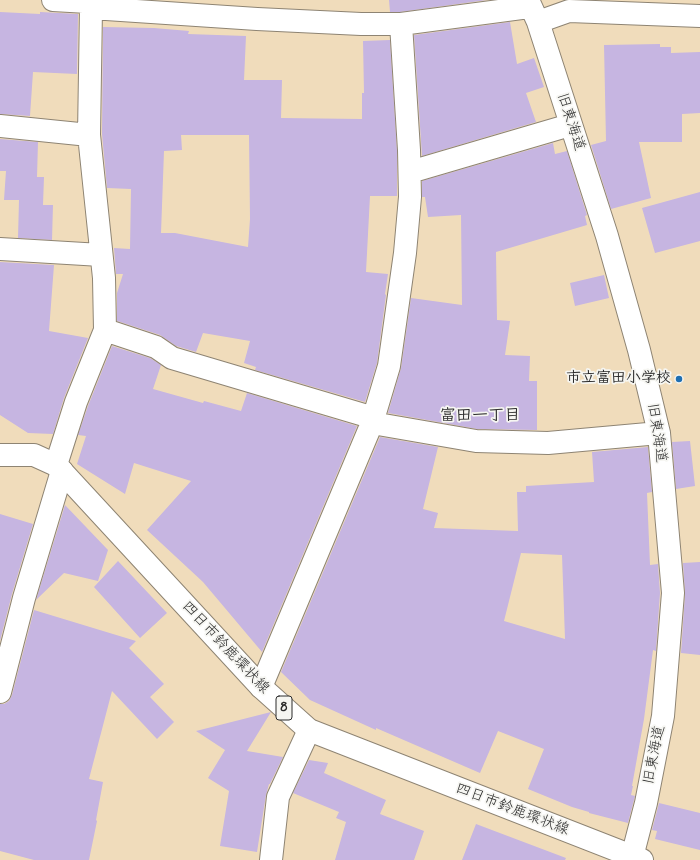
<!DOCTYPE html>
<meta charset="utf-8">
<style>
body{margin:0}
canvas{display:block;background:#f0dcbb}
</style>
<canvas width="700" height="860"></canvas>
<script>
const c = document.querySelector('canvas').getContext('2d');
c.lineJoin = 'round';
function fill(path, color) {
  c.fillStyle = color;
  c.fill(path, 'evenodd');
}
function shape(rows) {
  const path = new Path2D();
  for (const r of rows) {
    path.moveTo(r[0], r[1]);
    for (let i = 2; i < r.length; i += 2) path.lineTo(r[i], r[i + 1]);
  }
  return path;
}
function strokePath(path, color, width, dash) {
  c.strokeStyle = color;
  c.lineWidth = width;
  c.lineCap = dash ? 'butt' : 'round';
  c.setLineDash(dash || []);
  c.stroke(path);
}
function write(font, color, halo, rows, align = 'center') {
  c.font = font + ' Mynerve,"Klee One",sans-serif';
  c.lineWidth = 3.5;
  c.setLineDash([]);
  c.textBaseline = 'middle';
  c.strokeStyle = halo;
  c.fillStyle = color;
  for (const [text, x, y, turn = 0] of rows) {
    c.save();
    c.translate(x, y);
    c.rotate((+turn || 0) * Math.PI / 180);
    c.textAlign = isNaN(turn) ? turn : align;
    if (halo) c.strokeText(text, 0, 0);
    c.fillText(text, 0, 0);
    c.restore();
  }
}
fill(shape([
 [389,0,487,0,400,12,390,12],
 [0,12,40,14,40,12,78,14,77,74,33,72,30,116,0,114],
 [510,22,517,64,534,58,544,87,526,93,536,122,422,156,414,35],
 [103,27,154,28,189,31,188,34,246,36,244,80,282,80,281,118,362,119,362,93,364,93,363,41,390,40,397,151,397,196,370,196,366,272,388,274,385,294,386,295,377,363,365,402,255,370,256,367,244,363,250,341,203,333,196,352,176,346,160,335,117,321,117,293,123,274,116,274,114,248,130,249,131,189,107,188,102,134],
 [181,135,249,135,250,219,248,247,175,233,161,233,164,151,182,150],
 [660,44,660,47,671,47,671,53,700,52,700,113,682,114,682,142,639,142,651,198,611,209,591,145,606,141,604,45],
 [0,139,38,142,37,177,44,177,43,205,53,205,52,240,18,238,19,200,4,200,6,171,0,171],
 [553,143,555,154,567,151,587,215,585,216,587,225,496,252,497,320,510,321,505,355,530,356,529,381,537,381,537,430,477,429,388,413,401,368,411,298,462,305,461,215,428,217,425,197,422,197,422,181],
 [700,192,700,241,655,253,642,208],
 [0,262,54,265,49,331,88,338,64,398,53,434,28,433,0,415],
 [604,275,609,298,575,306,570,283],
 [112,346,150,358,161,365,153,389,203,403,204,401,241,411,247,393,357,426,262,652,203,582,147,530,191,481,134,463,125,494,77,464,86,436,78,435,88,406],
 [380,437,438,447,423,509,438,513,434,528,518,531,517,492,526,492,526,486,594,482,592,452,648,447,652,492,647,493,650,565,658,564,660,593,656,651,653,650,644,719,632,786,633,786,631,795,635,796,628,823,589,813,589,812,572,807,528,789,544,749,498,731,480,773,376,728,376,730,310,700,281,672],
 [521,553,562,555,565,639,504,621],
 [690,441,695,486,676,489,672,442],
 [65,505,108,550,98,581,64,573,36,600],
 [0,514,33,524,12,594,0,641],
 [118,561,167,613,140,638,94,587],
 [700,562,700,655,681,653,685,594,683,563],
 [34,610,136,641,129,648,164,684,150,697,174,722,157,739,112,691,89,779,103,782,96,820,97,821,89,860,34,860,0,851,0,704,4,704,9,701,12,695],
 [271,712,247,751,283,757,270,784,269,784,266,795,257,852,220,846,229,791,208,778,225,750,196,731],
 [309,760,328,763,324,773,386,800,380,814,424,831,414,860,335,860,346,822,336,818,339,812,293,793],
 [659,803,700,813,700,850,655,839,657,831,652,830],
 [476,824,566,858,565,860,462,860]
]), '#c6b5e1');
const minor = shape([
 [53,0,88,2,91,8,89,135,104,278,105,330,76,402,56,465],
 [528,0,538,22,607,236,639,350,659,433,673,593,663,716,646,803,632,857],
 [91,8,257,19,361,24,401,24,529,7],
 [538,22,569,11,700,16],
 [0,126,89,135],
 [410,172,570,125],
 [0,249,101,255],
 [105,330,156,347,172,358,374,418],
 [372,423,476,441,548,443,659,433],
 [261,687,372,423,389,366,405,253,410,197,409,150,401,24],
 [0,692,24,598,62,471],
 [271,860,278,797,309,730]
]);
const major = shape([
 [0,455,34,455,56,465,261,687,309,730,642,860]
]);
strokePath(minor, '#8e8473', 24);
strokePath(major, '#8e8473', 24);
strokePath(minor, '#fff', 22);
strokePath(major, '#fff', 22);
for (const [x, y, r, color] of [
 [679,379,4,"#1f6fb2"]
]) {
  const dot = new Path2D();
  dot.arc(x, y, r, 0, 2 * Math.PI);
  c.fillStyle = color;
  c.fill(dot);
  strokePath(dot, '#f6f6f2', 1.5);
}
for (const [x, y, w] of [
 [284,708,16]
]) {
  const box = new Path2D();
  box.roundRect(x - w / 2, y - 12, w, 24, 3);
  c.fillStyle = '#f6f6f2';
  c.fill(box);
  strokePath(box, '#2b2b2b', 1);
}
write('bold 14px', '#2b2b2b', null, [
 ["8",284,708]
]);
write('15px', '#2b2b2b', '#f6f6f2', [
 ["旧東海道",570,122,72],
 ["旧東海道",656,433,81],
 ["四日市鈴鹿環状線",225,648,47],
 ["旧東海道",655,755,-79],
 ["四日市鈴鹿環状線",512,810,21]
]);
write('bold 15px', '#2b2b2b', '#f6f6f2', [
 ["市立富田小学校",671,379]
], 'right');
write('bold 16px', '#2b2b2b', '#f6f6f2', [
 ["富田一丁目",480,417]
]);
</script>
